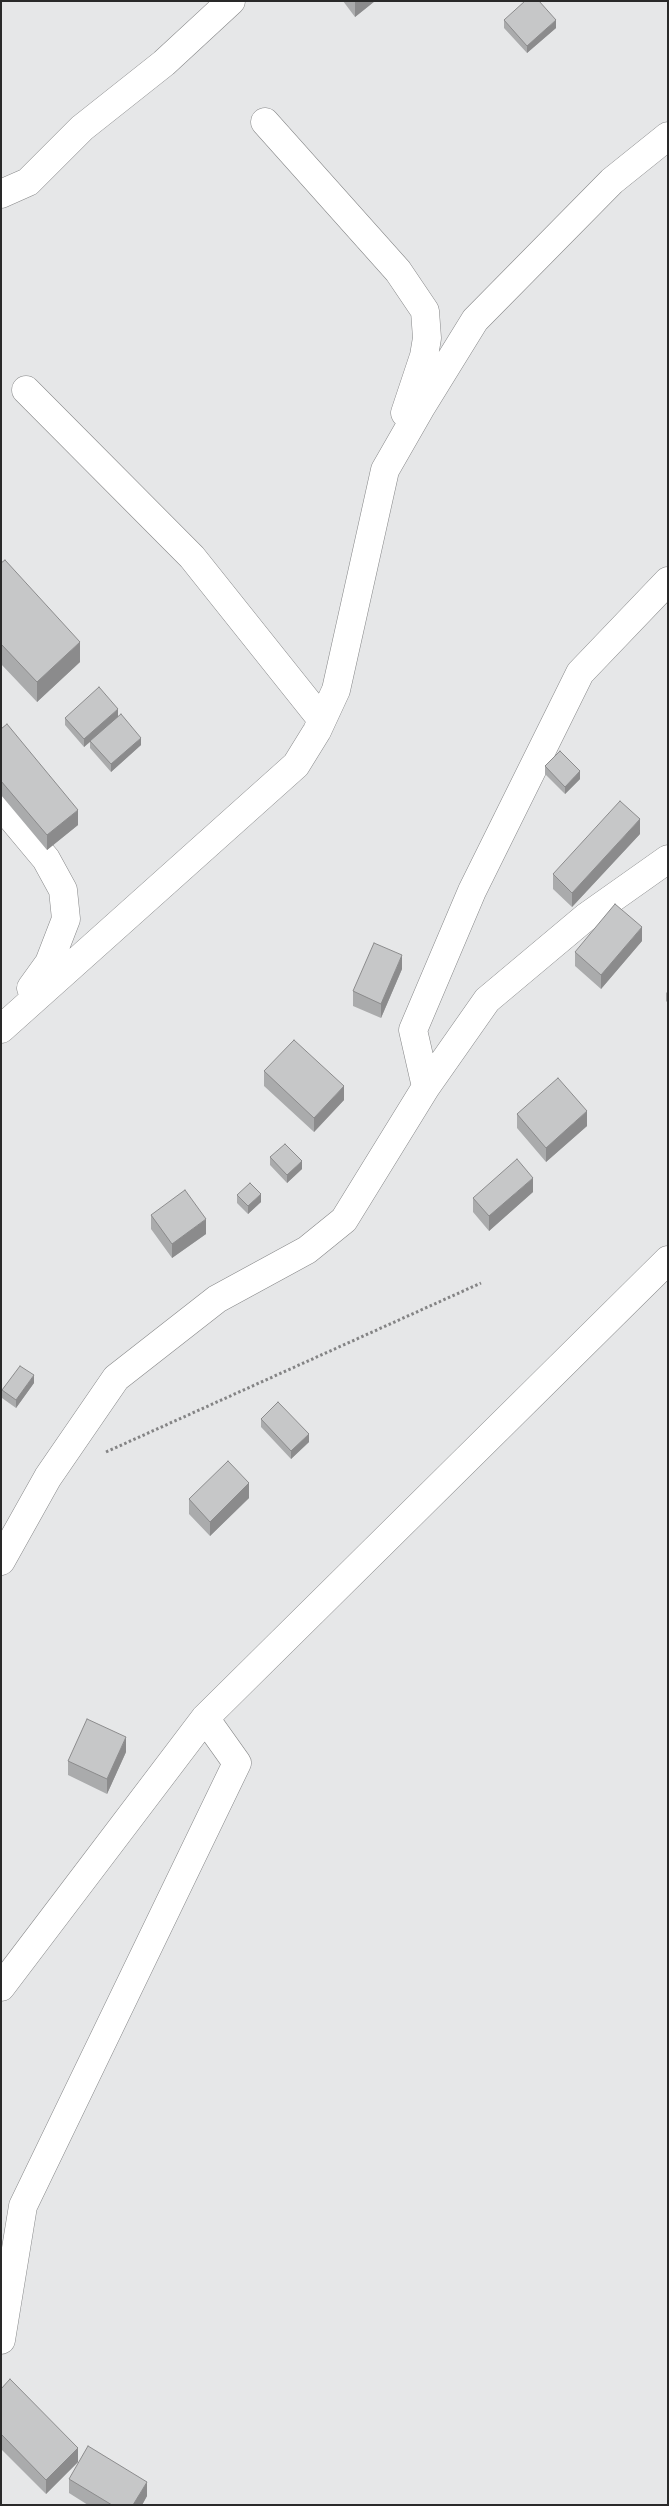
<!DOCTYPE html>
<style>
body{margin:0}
#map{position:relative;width:669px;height:2506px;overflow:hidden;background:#e6e7e8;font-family:"DejaVu Sans",sans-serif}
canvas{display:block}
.frame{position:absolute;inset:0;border:2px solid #292929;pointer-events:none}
</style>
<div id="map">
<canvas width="669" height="2506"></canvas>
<div class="frame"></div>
</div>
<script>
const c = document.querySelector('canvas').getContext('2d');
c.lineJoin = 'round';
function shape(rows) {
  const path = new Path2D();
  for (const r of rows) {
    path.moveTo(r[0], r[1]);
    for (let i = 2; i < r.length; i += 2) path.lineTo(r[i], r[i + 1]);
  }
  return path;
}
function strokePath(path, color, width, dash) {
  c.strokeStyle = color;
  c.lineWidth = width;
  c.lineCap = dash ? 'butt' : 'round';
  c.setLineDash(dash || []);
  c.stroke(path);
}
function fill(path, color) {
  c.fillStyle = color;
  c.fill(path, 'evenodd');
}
const street = shape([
 [265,122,398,271,425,311,427,338,424,356,405,413],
 [1,194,28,182,82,128,164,63,231,1],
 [26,390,192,557,322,720],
 [1,805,46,859,63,890,66,919,49,963,31,988],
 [1,1029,296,765,317,731,336,690,385,470,420,409,475,320,612,181,668,136],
 [426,1087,413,1030,472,891,580,673,668,581],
 [1,1561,48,1477,116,1378,217,1299,307,1250,344,1220,426,1087,487,1000,586,917,668,859],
 [1,1987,205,1718,668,1260],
 [1,2340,23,2206,237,1763,205,1718]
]);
strokePath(street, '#868788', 29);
strokePath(shape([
 [106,1452,481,1283]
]), '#848485', 3, [2.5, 2.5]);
strokePath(street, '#fff', 28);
fill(shape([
 [343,1,375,1,355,17],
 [504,20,556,28,527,53,504,28],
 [1,563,80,662,37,702,1,664],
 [118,716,141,745,111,772,90,748,90,742,84,747,65,725,65,718],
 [1,729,78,825,47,850,1,795],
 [545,766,580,779,565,794,545,774],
 [640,834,572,907,553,889,553,874],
 [642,941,601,989,575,966,575,952],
 [402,969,381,1018,353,1006,353,991],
 [668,991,668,1003,666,1001,666,993],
 [264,1071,344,1100,314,1132,264,1086],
 [517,1114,587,1126,546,1162,517,1128],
 [270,1157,302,1169,287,1183,270,1165],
 [533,1192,489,1231,473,1212,473,1198],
 [237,1195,261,1202,248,1214,237,1203],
 [151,1215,206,1234,172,1258,151,1229],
 [34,1383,16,1408,2,1398,2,1390],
 [261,1419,309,1442,291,1459,261,1427],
 [249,1498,210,1536,189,1514,189,1499],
 [126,1752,107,1794,68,1775,68,1761],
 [1,2389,78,2462,46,2494,1,2449],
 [69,2479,147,2496,142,2505,88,2505,69,2493]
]), '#aaabac');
fill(shape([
 [356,1,375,1,355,17,355,2],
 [556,20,556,28,527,53,527,46],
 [80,642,80,662,37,702,37,682],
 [118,709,118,717,84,747,84,739],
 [141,738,141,745,111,772,111,764],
 [580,771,580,779,565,794,565,787],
 [78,810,78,825,47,850,47,835],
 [640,819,640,834,572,907,572,893],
 [642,927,642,941,601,989,601,975],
 [402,955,402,969,381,1018,381,1004],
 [344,1086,344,1100,314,1132,314,1118],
 [587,1111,587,1126,546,1162,546,1148],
 [302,1161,302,1169,287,1183,287,1175],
 [533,1178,533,1192,489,1231,489,1216],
 [261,1194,261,1202,248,1214,248,1206],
 [206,1219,206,1234,172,1258,172,1244],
 [34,1375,34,1383,16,1408,16,1400],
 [309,1434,309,1442,291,1459,291,1451],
 [249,1483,249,1498,210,1536,210,1522],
 [126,1737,126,1752,107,1794,107,1779],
 [78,2448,78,2462,46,2494,46,2480],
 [147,2482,147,2496,142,2505,133,2505]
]), '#8b8b8c');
const building = shape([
 [525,1,539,1,556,20,527,46,504,20,525,1],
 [5,560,80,642,37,682,1,644,1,563,5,560],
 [99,687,118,709,84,739,65,718,99,687],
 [121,714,141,738,111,764,90,741,121,714],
 [7,724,78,810,47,835,1,781,1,729,7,724],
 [560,751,580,771,565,787,545,766,560,751],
 [620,801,640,819,572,893,553,874,620,801],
 [615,904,642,927,601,975,575,952,615,904],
 [374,943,402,955,381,1004,353,991,374,943],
 [294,1040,344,1086,314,1118,264,1071,294,1040],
 [558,1078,587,1111,546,1148,517,1114,558,1078],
 [285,1144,302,1161,287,1175,270,1157,285,1144],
 [517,1159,533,1178,489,1216,473,1198,517,1159],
 [250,1183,261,1194,248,1206,237,1195,250,1183],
 [185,1190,206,1219,172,1244,151,1215,185,1190],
 [20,1366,34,1375,16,1400,2,1390,20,1366],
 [278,1402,309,1434,291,1451,261,1419,278,1402],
 [228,1461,249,1483,210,1522,189,1499,228,1461],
 [87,1719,126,1737,107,1779,68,1761,87,1719],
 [10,2379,78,2448,46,2480,1,2434,1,2389,10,2379],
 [88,2446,147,2482,133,2505,112,2505,69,2479,88,2446]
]);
fill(building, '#c6c7c8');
strokePath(building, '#8b8b8c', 1);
</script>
